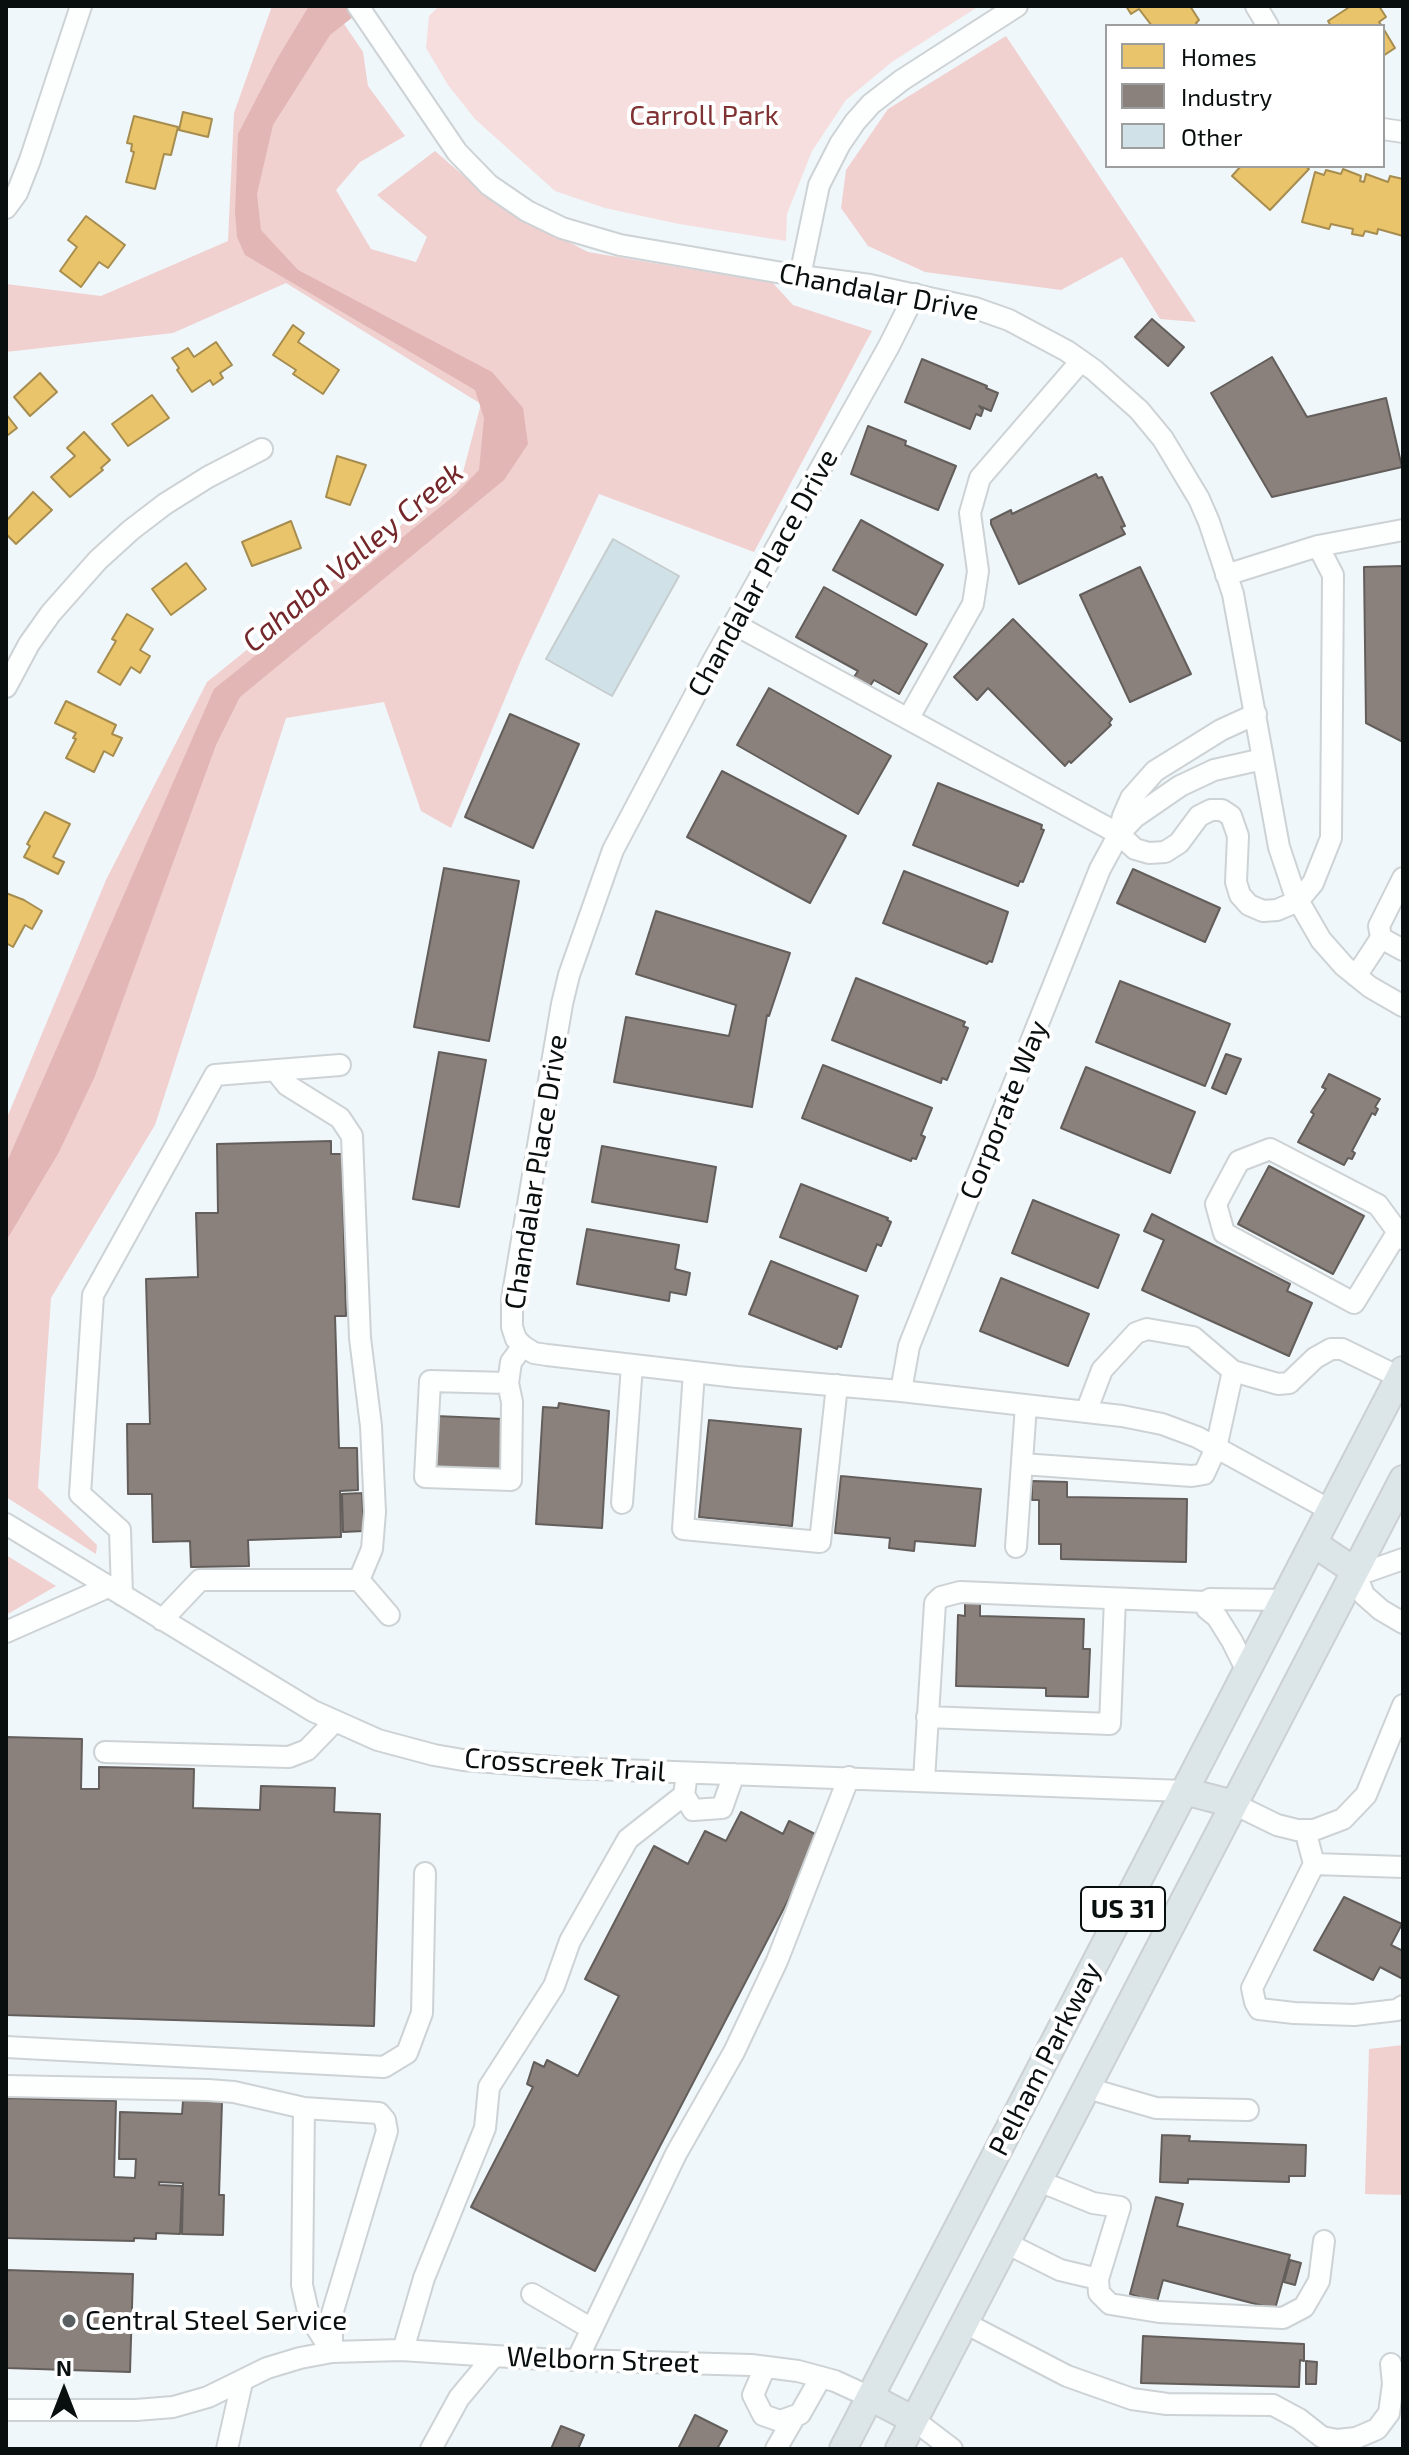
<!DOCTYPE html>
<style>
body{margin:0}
#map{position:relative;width:1409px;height:2455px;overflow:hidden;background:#eff7fa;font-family:"Exo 2",sans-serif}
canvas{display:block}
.frame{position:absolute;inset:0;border:8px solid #090e0f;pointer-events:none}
.legend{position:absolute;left:1105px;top:24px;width:280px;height:144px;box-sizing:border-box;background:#fff;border:2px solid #9d9f9f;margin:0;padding:10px 14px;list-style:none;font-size:24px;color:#090e0f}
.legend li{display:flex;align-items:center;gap:16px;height:40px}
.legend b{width:40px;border:2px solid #9d9f9f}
.north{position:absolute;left:24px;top:2351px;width:80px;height:80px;-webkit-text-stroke:6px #fff;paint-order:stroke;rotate:0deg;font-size:22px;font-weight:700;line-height:32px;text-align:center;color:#090e0f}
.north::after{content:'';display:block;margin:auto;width:28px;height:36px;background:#090e0f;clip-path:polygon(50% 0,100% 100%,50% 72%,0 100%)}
</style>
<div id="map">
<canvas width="1409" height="2455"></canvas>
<div class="frame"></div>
<ul class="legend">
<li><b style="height:22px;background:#e9c46a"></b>Homes</li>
<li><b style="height:22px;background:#8a817c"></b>Industry</li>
<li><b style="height:22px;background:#d0e2e7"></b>Other</li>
</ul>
<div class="north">N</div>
</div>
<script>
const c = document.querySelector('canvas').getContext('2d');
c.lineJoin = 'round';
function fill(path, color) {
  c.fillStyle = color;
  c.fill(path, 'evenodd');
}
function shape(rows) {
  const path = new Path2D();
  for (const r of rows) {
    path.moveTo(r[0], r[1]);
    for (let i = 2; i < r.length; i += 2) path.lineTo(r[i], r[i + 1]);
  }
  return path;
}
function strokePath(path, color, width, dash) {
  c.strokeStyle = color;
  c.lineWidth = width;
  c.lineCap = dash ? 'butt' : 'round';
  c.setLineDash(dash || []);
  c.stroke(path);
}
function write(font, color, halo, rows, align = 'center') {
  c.font = font + ' "Exo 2",sans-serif';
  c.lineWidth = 8;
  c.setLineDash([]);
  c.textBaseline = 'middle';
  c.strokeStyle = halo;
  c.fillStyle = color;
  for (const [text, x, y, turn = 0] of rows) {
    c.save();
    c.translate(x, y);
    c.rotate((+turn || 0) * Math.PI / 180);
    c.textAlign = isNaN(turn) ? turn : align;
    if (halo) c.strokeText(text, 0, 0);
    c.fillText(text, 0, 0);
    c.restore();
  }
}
fill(shape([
 [439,6,979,6,892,62,846,100,812,151,787,214,786,241,679,224,605,208,555,191,475,119,448,85,426,48,429,16]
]), '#f6dede');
fill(shape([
 [272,6,332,6,363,52,368,86,405,136,360,162,336,190,371,249,416,262,427,237,377,195,435,151,496,204,588,252,773,283,793,305,872,331,754,552,599,494,521,660,451,828,421,811,384,702,286,718,155,1125,51,1298,38,1488,97,1545,96,1554,6,1497,6,1120,106,880,207,682,462,476,481,404,286,283,173,333,6,352,6,284,101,296,228,241,234,113],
 [1006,36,1196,322,1160,319,1122,257,1061,290,925,272,868,246,841,208,846,170,888,109],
 [6,1555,56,1586,6,1615],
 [1403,2045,1403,2195,1365,2194,1369,2049]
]), '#f1d0d0');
fill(shape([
 [309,6,367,6,330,35,273,125,257,194,261,230,298,270,492,372,523,408,528,444,504,480,240,697,216,745,95,1076,59,1152,6,1241,6,1164,214,689,455,495,479,470,484,418,475,390,245,255,237,237,235,212,238,134,277,59]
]), '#e1b6b5');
const homes = shape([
 [1126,6,1190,6,1199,20,1196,23,1198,26,1152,26,1139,9,1131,14,1126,6],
 [1351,6,1379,6,1386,17,1379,22,1382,26,1331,26,1328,21,1351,6],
 [1383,28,1395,48,1383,56,1383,28],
 [183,112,212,119,208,137,179,130,183,112],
 [134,116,178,127,171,155,164,154,155,189,126,182,134,152,131,151,132,144,127,143,134,116],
 [1241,166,1305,166,1309,169,1270,210,1232,176,1241,166],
 [1343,169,1361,176,1360,181,1364,182,1366,174,1388,182,1390,176,1403,179,1403,236,1378,229,1377,234,1365,231,1363,236,1352,234,1353,229,1331,224,1329,229,1302,222,1315,172,1324,175,1326,170,1341,174,1343,169],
 [86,216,125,245,108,268,99,262,81,287,60,271,77,247,68,240,86,216],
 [293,325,304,333,298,342,339,370,323,394,293,374,296,370,273,355,293,325],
 [216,342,232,365,220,373,223,378,213,385,210,380,192,392,177,370,179,368,172,358,188,348,194,357,216,342],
 [40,373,57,392,30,416,14,397,40,373],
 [152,395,169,418,128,446,112,424,152,395],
 [6,414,17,428,8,435,6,432,6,414],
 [84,432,110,460,101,468,103,470,70,497,51,477,75,456,67,448,84,432],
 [337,456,366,465,350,505,326,497,337,456],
 [33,492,52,510,16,544,6,534,6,521,33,492],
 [291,521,301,548,252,566,242,542,291,521],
 [186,563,206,589,171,615,152,589,186,563],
 [127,614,153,629,140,650,150,656,140,673,131,667,120,685,98,672,116,641,112,639,127,614],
 [66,701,116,725,112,734,122,738,113,756,104,751,94,772,66,758,76,739,73,738,76,733,55,723,66,701],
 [45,812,70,824,53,857,64,862,58,874,24,857,30,846,27,844,45,812],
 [6,893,24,900,42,911,32,929,25,925,13,947,6,943,6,893]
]);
fill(homes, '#e9c46a');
strokePath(homes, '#a68d4f', 2);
const industry = shape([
 [1152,319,1184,347,1168,366,1135,337,1152,319],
 [1272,357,1307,417,1386,398,1402,467,1272,497,1211,393,1272,357],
 [922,359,987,386,986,388,998,393,991,411,979,406,983,410,981,416,976,414,970,429,905,402,922,359],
 [868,426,906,441,905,445,956,466,938,510,851,474,868,426],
 [1096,474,1098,478,1102,477,1125,526,1121,527,1125,534,1019,584,991,524,991,520,1011,510,1012,514,1096,474],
 [861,520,943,565,916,615,833,570,861,520],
 [1403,566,1403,742,1366,723,1364,567,1403,566],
 [1140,567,1191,674,1130,702,1080,595,1140,567],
 [824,587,927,644,899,694,874,680,870,686,854,677,858,671,796,637,824,587],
 [1013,619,1112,719,1109,723,1111,725,1071,763,1069,761,1065,766,988,688,977,700,954,677,1013,619],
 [769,688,891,756,858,814,737,745,769,688],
 [510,714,579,744,533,848,465,817,510,714],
 [722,771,846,836,810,903,687,837,722,771],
 [938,783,1042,825,1041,829,1044,830,1023,882,1020,881,1018,886,913,845,938,783],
 [444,868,519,881,489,1041,414,1027,444,868],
 [1133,869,1220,908,1205,942,1117,903,1133,869],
 [904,871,1008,912,992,962,989,961,987,964,883,923,904,871],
 [656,911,790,953,769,1016,767,1015,752,1107,614,1082,626,1017,729,1036,736,1005,636,974,656,911],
 [856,978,965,1022,963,1026,968,1028,947,1080,942,1078,941,1083,832,1040,856,978],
 [1120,981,1230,1024,1205,1086,1096,1042,1120,981],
 [439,1052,486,1060,459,1207,413,1199,439,1052],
 [1226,1054,1241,1059,1226,1094,1212,1088,1226,1054],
 [823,1065,932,1108,921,1135,925,1137,916,1159,912,1158,911,1161,802,1118,823,1065],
 [1086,1067,1195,1112,1170,1173,1061,1128,1086,1067],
 [1329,1074,1380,1099,1375,1107,1378,1109,1375,1115,1372,1113,1352,1151,1355,1153,1352,1159,1348,1158,1344,1165,1298,1142,1314,1114,1311,1112,1326,1089,1322,1087,1329,1074],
 [331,1141,331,1154,342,1154,346,1316,335,1316,339,1448,357,1448,358,1490,340,1491,341,1537,248,1540,249,1566,191,1567,190,1541,153,1542,152,1494,128,1494,127,1424,150,1424,146,1279,198,1277,196,1213,218,1213,217,1144,331,1141],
 [602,1146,716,1167,707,1222,592,1202,602,1146],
 [1269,1166,1364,1216,1333,1274,1238,1224,1269,1166],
 [801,1184,888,1218,887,1220,891,1222,881,1246,877,1244,866,1271,780,1237,801,1184],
 [1033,1200,1119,1235,1098,1288,1012,1253,1033,1200],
 [1152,1214,1290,1284,1287,1291,1312,1303,1289,1356,1142,1290,1164,1240,1144,1231,1152,1214],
 [587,1229,679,1245,675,1269,690,1273,686,1295,670,1292,669,1301,577,1284,587,1229],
 [771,1261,858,1296,841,1347,838,1346,837,1349,749,1314,771,1261],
 [1001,1278,1089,1314,1068,1366,980,1331,1001,1278],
 [559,1403,609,1411,602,1528,536,1524,543,1407,558,1408,559,1403],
 [436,1416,504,1419,502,1472,433,1469,436,1416],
 [709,1420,801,1429,792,1526,699,1517,709,1420],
 [841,1476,981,1489,975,1546,915,1541,914,1551,889,1548,890,1538,835,1533,841,1476],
 [1032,1481,1067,1482,1067,1497,1187,1499,1186,1562,1061,1559,1061,1544,1039,1544,1039,1500,1032,1500,1032,1481],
 [362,1493,364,1531,343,1532,342,1494,362,1493],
 [965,1602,980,1602,980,1616,1084,1619,1083,1649,1090,1649,1088,1697,1046,1696,1046,1688,956,1686,958,1615,965,1616,965,1602],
 [6,1737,82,1739,81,1789,99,1789,99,1767,194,1769,193,1808,260,1810,261,1786,335,1788,334,1812,380,1814,374,2026,6,2015,6,1737],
 [741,1812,783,1834,789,1821,821,1837,595,2271,471,2207,533,2087,527,2084,534,2062,544,2067,547,2060,578,2076,619,1996,585,1979,654,1846,688,1864,705,1831,726,1841,741,1812],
 [1344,1897,1402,1924,1391,1945,1403,1951,1403,1979,1380,1967,1373,1980,1314,1950,1344,1897],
 [199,2095,218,2096,218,2102,222,2102,219,2195,224,2195,223,2235,182,2234,183,2183,159,2182,159,2185,182,2186,180,2234,156,2233,156,2239,134,2238,134,2241,6,2238,6,2098,116,2101,114,2177,135,2178,136,2159,119,2159,120,2112,182,2114,183,2101,199,2101,199,2095],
 [1162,2135,1190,2136,1189,2141,1306,2145,1305,2176,1289,2176,1289,2182,1188,2179,1188,2183,1160,2182,1162,2135],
 [1156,2197,1183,2204,1177,2226,1290,2255,1275,2309,1163,2280,1157,2302,1154,2301,1153,2305,1138,2301,1139,2297,1130,2294,1156,2197],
 [1290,2260,1301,2263,1295,2285,1284,2282,1290,2260],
 [6,2270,133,2274,130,2372,6,2368,6,2270],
 [1143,2336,1304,2344,1304,2361,1300,2360,1299,2387,1141,2383,1143,2336],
 [1306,2361,1317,2362,1316,2384,1306,2384,1306,2361],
 [695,2415,727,2431,717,2449,678,2449,695,2415],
 [561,2426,584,2435,578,2449,551,2449,561,2426]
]);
fill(industry, '#8a817c');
strokePath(industry, '#635e5b', 2);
const building = shape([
 [613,539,679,576,612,696,546,659,613,539]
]);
fill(building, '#d0e2e7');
strokePath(building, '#c6cdcf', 2);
const minor = shape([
 [358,6,457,152,489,185,527,211,562,228,620,245,800,276,870,285,975,308,1009,320,1067,351,1094,370,1139,410,1163,439,1199,499,1209,522,1233,594,1279,847,1295,895,1321,940,1344,966,1370,987,1403,1006],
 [1256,6,1268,26],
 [1383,129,1403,132],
 [6,208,17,193,30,160,81,6],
 [800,276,819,185,840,144,855,122,871,104,902,80,1017,6],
 [915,294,889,346,713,661,613,850,569,975,562,1004,512,1299,512,1327,516,1339,523,1346,534,1353,547,1355,737,1377,901,1391,1122,1416,1162,1424,1197,1437,1330,1510],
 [1226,575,1318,546,1403,530],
 [734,624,1119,834,1135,849,1149,853,1165,852,1179,843,1199,816,1211,810,1222,810,1231,816,1238,836,1236,882,1240,895,1249,905,1263,911,1277,910,1298,901,1313,883,1331,838,1333,575,1318,546],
 [6,687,29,644,51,613,98,560,131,530,165,504,208,477,262,449],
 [1256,714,1221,730,1155,771,1131,798,1123,816,1119,834,1135,817,1180,786,1214,770,1263,759],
 [908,719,973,604,978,571,970,513,980,478,1081,361],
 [1403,878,1379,926,1381,938,1403,950],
 [1356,976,1381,938],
 [275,1070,287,1085,340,1118,352,1136,360,1338,371,1426,375,1512,372,1549,359,1580],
 [1397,1233,1354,1303,1224,1233,1216,1204,1239,1161,1270,1149,1378,1205,1403,1239],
 [694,1372,683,1529,820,1542,837,1385],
 [508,1383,512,1402,511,1480,425,1477,430,1381,508,1383,511,1362,523,1346],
 [901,1391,909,1346,1100,869,1119,834],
 [1086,1412,1102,1370,1136,1333,1147,1329,1193,1337,1233,1371,1278,1384,1289,1383,1315,1358,1331,1349,1342,1349,1399,1377],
 [1022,1464,1192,1476,1204,1474,1216,1448,1233,1371],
 [622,1503,632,1365],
 [6,1524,313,1711,378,1740,434,1755,463,1760,567,1768,1184,1791],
 [1016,1547,1026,1405],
 [1403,1559,1369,1571,1355,1571,1364,1595,1381,1610,1403,1623],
 [122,1595,120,1530,80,1494,93,1295,215,1075,340,1065],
 [162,1620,200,1580,359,1580,389,1615],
 [6,1632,108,1587],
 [1247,1671,1232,1641,1217,1617,1207,1609,1206,1602,1210,1599,1284,1600],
 [927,1717,1110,1724,1115,1599],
 [105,1752,289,1757,307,1750,335,1721],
 [924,1780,935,1603,941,1597,960,1592,1206,1602],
 [684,1795,693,1810,722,1808,734,1774],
 [1234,1804,1277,1825,1297,1830,1314,1830,1343,1819,1366,1795,1403,1705],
 [1305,1830,1314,1864,1252,1988,1255,2002,1259,2009,1294,2013,1354,2015,1397,2010,1403,2006],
 [1314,1864,1403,1867],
 [6,2047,384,2067,407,2053,422,2013,425,1873],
 [6,2086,208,2090,234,2092,304,2108,302,2285,309,2316,332,2352],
 [1087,2088,1156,2108,1248,2110],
 [304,2108,379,2113,385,2120,387,2131,332,2314,332,2352],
 [1006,2243,1060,2270,1098,2279,1120,2207,1093,2203,1039,2181],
 [1098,2279,1099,2293,1110,2304,1159,2312,1283,2318,1304,2307,1319,2281,1324,2241],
 [532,2294,592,2329],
 [965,2323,1067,2376,1132,2399,1167,2404,1273,2405,1299,2419,1322,2437,1337,2440,1356,2438,1377,2429,1389,2413,1393,2384,1391,2364],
 [403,2350,424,2278,485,2128,489,2087,554,1986,570,1941,628,1839,684,1795,687,1773],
 [577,2360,676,2154,734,2052,777,1961,849,1777],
 [765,2367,753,2395,763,2415,780,2421,800,2414,821,2377],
 [6,2410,136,2410,173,2407,208,2397,267,2368,300,2358,332,2352,401,2350,542,2359,751,2365,798,2371,835,2381,870,2397],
 [914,2420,952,2449],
 [227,2449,242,2382],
 [431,2449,459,2398,494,2356],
 [776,2449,795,2416]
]);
const major = shape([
 [1313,1543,1355,1571],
 [1184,1791,1234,1804],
 [870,2397,914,2420],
 [843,2449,1403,1370],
 [899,2449,1403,1479]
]);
strokePath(minor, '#cdd2d5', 24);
strokePath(major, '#cdd0d2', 30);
strokePath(minor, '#fdfefe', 20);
strokePath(major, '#dce5e8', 26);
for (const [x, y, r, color] of [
 [69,2321,8,"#5a6061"]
]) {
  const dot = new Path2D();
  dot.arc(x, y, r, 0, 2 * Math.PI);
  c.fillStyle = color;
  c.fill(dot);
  strokePath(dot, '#fff', 3);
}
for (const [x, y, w] of [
 [1123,1909,84]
]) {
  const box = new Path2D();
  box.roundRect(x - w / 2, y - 22, w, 44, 6);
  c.fillStyle = '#fff';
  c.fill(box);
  strokePath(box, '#090e0f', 2);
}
write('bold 26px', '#090e0f', null, [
 ["US 31",1123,1909]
]);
write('28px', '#7f3133', '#fff', [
 ["Carroll Park",704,116]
]);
write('28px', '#090e0f', '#fff', [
 ["Chandalar Drive",879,292,11],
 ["Chandalar Place Drive",763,573,-61],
 ["Corporate Way",1004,1110,-68],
 ["Chandalar Place Drive",536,1172,-81],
 ["Crosscreek Trail",565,1765,4],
 ["Pelham Parkway",1045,2059,-63],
 ["Welborn Street",603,2360,2]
]);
write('28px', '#090e0f', '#fff', [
 ["Central Steel Service",85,2321]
], 'left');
write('italic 30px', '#74272a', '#fff', [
 ["Cahaba Valley Creek",353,557,-40]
]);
</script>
